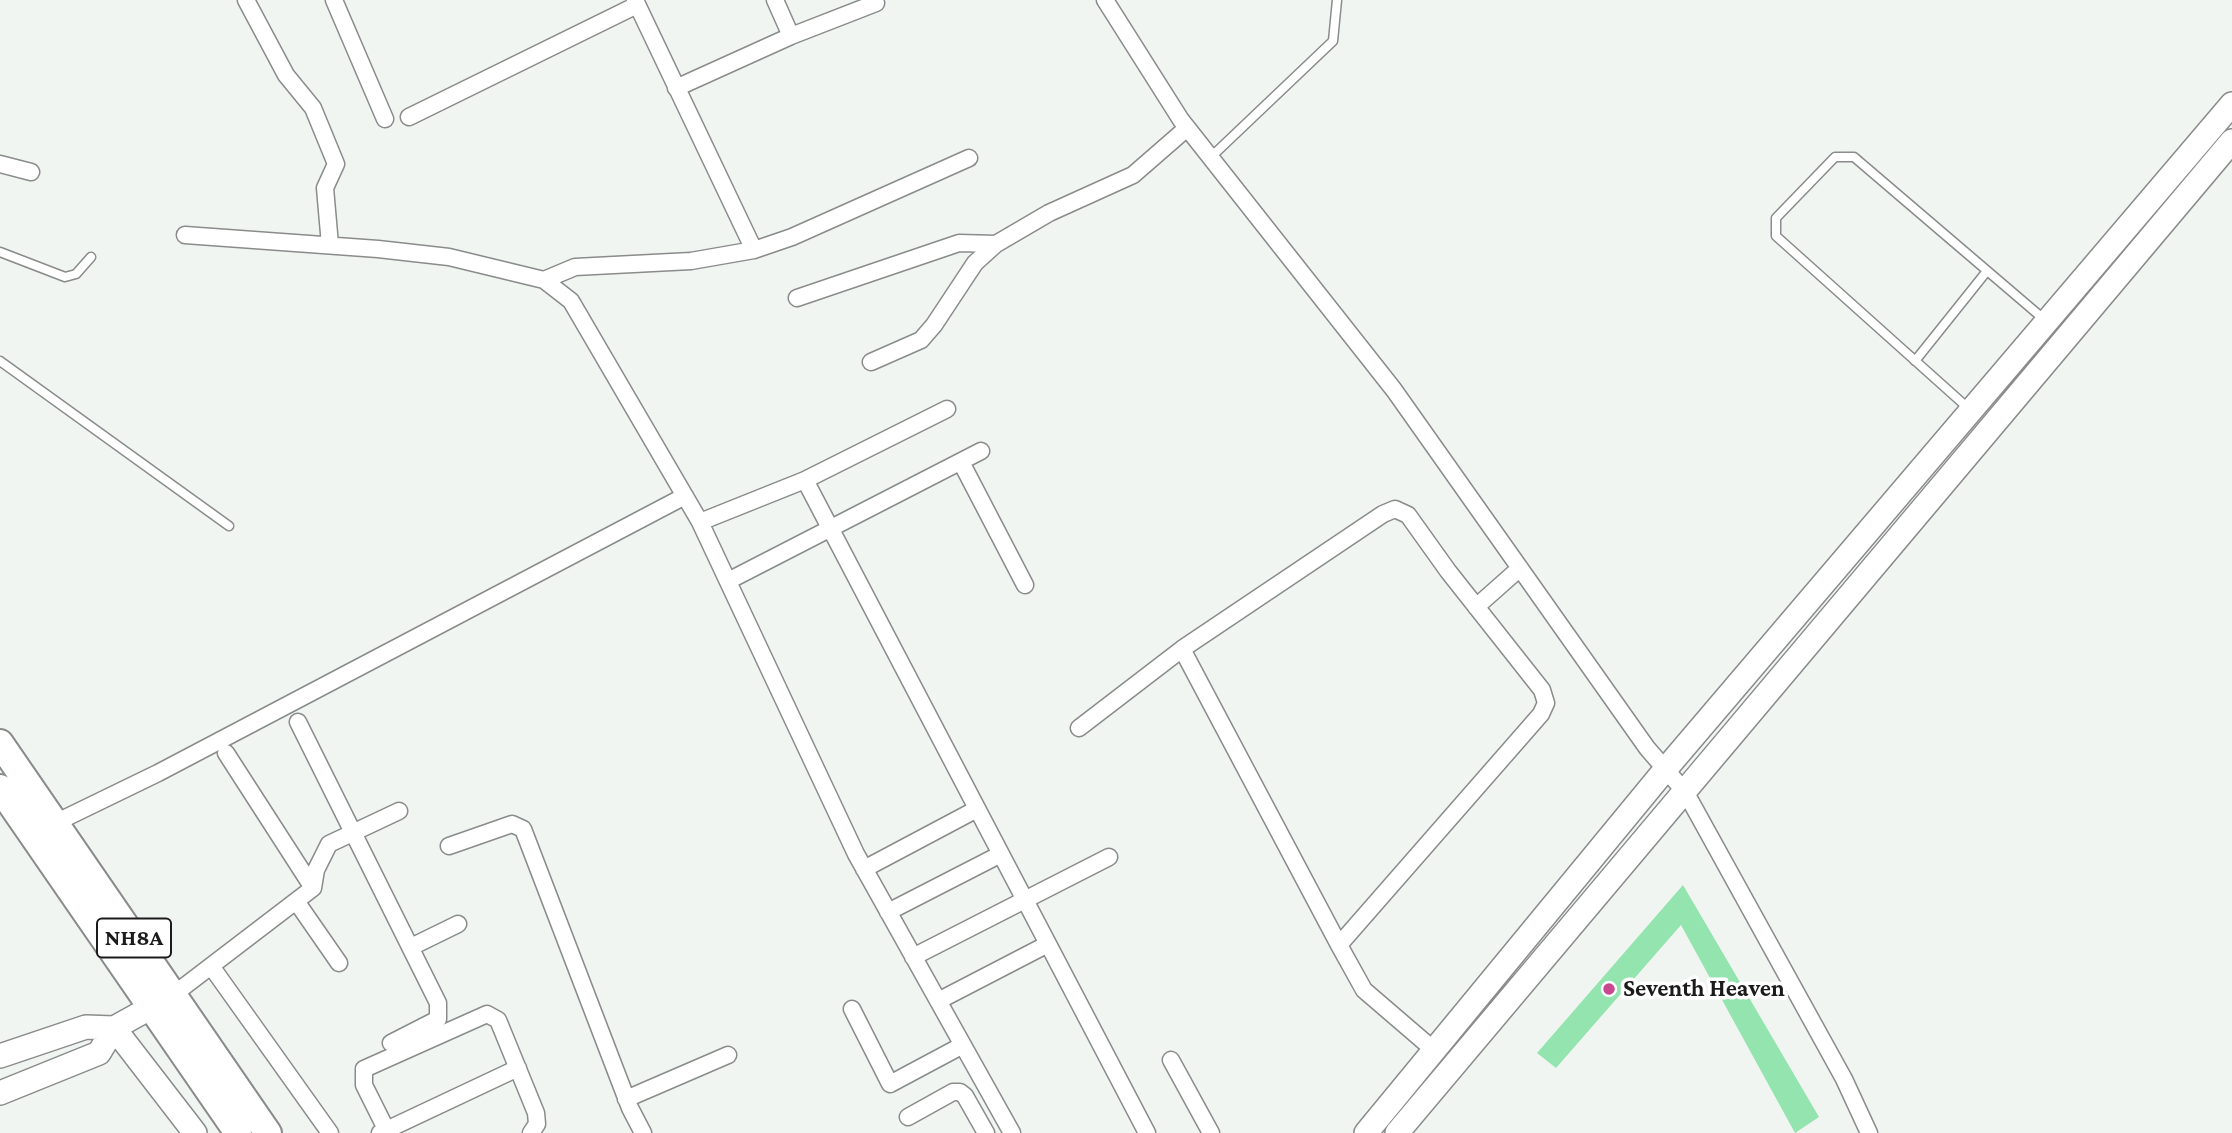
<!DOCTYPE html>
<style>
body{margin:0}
canvas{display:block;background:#f1f5f2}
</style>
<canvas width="2232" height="1133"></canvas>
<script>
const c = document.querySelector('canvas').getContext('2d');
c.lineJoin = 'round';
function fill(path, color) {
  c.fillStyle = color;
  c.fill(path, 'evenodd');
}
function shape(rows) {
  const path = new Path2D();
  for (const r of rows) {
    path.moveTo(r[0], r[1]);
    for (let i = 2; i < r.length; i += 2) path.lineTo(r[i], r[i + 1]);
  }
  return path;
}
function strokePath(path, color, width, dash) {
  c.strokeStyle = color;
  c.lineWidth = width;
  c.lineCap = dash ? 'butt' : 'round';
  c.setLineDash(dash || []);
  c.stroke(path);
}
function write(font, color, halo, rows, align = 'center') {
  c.font = font + ' "Crimson Pro",serif';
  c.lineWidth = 7;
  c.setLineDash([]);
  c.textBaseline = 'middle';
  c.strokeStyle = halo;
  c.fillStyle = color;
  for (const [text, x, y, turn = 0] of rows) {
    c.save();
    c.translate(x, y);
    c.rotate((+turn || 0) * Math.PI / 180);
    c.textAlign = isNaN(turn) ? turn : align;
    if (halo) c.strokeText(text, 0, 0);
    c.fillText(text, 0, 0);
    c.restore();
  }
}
fill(shape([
 [1683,885,1819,1117,1795,1133,1681,925,1556,1068,1537,1053]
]), '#93e4ae');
const lane = shape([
 [1210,158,1333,41,1337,0],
 [0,252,65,277,76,274,91,257],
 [0,361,229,526],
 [1915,361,1987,271],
 [1968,408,1776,236,1776,218,1835,157,1854,157,2046,321]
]);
const street = shape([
 [246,0,286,75,313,108,336,164,325,188,330,245],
 [334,0,385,119],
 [775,0,791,36,876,3,875,0],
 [1105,0,1181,120,1394,390,1647,748,1686,793,1844,1079,1869,1133],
 [676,88,791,36],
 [409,117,637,5],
 [0,164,31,172],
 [185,235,378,249,449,257,544,280,571,301,700,522,856,854,1012,1133],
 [754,250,792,237,969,158],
 [544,280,575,267,691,261,754,250,635,0],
 [797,298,959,243,996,244],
 [871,362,921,340,934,325,975,263,996,244,1049,213,1133,175,1187,128],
 [961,462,1025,585],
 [805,480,1147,1133],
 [700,522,805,480,947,409],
 [728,581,981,451],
 [1476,607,1520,568],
 [298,722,438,1003,438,1019,391,1043],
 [1079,728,1182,649],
 [55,823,158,773,685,496],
 [449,846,512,824,523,829,630,1108,643,1133],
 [864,869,977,809],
 [313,888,316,870,329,844,399,811],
 [296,901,339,963],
 [888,912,1001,854],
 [1339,945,1541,714,1546,703,1542,690,1448,571,1408,515,1395,509,1383,514,1182,649,1339,945,1364,990,1435,1051],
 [411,947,458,924],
 [913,957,1109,857],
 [211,966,330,1133],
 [173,995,313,888,226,753],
 [938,1001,1048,944],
 [852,1009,890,1084,963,1045],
 [1171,1060,1211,1133],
 [626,1099,728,1055],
 [908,1117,953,1092,960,1092,965,1096,986,1133],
 [380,1133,518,1068],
 [388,1133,364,1085,364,1069,487,1014,498,1020,536,1113,537,1124,531,1133]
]);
const secondary = shape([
 [114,1028,195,1133],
 [0,1056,86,1027,114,1028,168,998],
 [0,1093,99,1053,114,1028],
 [1366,1133,1664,771,2232,104],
 [1397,1133,2232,141]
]);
const primary = shape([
 [0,743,268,1133],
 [0,788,238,1133]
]);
strokePath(lane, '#898c8a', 11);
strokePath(street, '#898c8a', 19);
strokePath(secondary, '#898c8a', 26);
strokePath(primary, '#898c8a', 30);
strokePath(lane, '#fff', 8);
strokePath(street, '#fff', 16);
strokePath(secondary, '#fff', 23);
strokePath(primary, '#fff', 26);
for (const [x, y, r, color] of [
 [1609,989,7,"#c94790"]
]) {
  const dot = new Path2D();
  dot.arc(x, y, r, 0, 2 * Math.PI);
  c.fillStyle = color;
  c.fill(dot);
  strokePath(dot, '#fff', 2.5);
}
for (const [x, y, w] of [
 [134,938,74]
]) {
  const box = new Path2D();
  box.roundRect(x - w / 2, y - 19.5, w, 39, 5);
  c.fillStyle = '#fff';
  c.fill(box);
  strokePath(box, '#1a1b1a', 2);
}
write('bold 23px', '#1a1b1a', null, [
 ["NH8A",134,938]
]);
write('bold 24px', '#1a1b1a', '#fff', [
 ["Seventh Heaven",1623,989]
], 'left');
</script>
